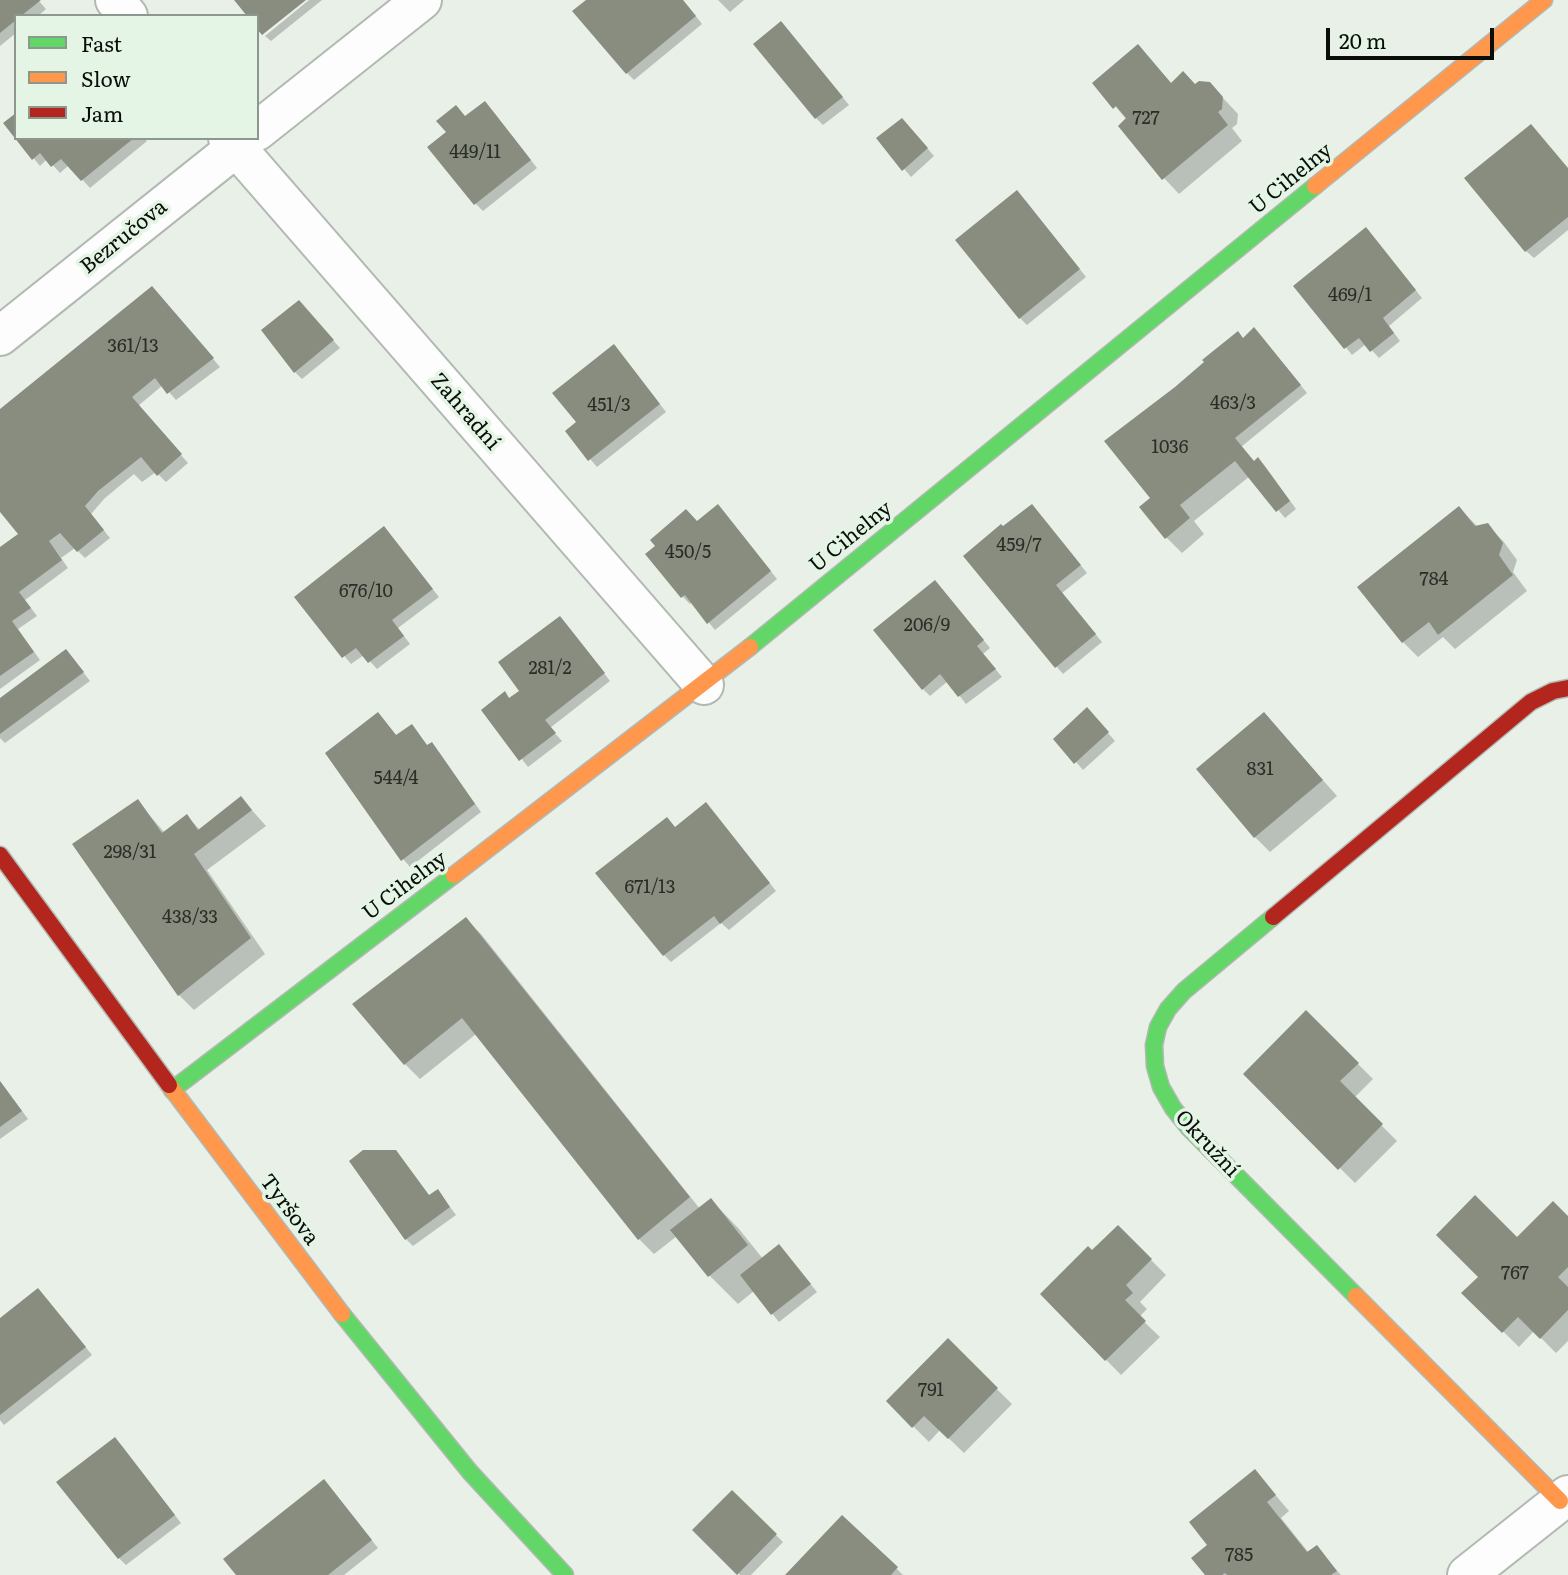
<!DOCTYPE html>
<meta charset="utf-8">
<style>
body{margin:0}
#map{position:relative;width:1568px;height:1575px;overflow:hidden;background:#e8f0e8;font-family:Literata,serif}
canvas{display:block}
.legend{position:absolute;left:14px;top:14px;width:245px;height:126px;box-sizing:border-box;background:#e4f4e5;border:2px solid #8c988d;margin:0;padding:9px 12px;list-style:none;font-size:21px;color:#090e09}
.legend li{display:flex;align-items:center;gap:14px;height:35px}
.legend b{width:35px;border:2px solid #8c988d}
.scale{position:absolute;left:1326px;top:28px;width:168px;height:32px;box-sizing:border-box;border:4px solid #090e09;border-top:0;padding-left:9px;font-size:21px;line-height:24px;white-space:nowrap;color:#090e09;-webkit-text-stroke:5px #e4f4e5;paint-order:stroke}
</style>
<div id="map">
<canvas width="1568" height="1575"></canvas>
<ul class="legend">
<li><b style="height:9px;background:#63d668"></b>Fast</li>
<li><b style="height:9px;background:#ff974d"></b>Slow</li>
<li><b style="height:9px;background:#b3261e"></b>Jam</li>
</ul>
<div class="scale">20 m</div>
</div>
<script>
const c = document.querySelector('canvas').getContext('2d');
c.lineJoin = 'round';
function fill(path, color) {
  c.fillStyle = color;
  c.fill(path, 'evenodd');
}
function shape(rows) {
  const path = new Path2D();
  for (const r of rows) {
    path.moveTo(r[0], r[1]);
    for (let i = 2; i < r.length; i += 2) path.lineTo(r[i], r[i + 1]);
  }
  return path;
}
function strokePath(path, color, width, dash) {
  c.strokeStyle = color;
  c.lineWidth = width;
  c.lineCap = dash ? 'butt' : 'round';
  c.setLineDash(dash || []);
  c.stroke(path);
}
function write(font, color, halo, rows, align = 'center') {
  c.font = font + ' Literata,serif';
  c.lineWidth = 7;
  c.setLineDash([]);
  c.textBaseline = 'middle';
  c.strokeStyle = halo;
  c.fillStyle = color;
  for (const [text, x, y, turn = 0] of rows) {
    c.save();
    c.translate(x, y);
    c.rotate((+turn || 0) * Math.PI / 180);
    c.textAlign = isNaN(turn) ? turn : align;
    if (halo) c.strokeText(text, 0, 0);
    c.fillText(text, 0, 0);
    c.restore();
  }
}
fill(shape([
 [0,0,38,0,46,9,38,16,16,16,16,33,0,46],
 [309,0,322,0,271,41,265,36],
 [589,0,683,0,702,24,634,80,627,73],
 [718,0,744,0,730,12],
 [788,31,849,105,823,125,816,118],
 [1138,46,1172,84,1196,86,1209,83,1238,114,1237,124,1232,128,1242,141,1179,194,1164,178,1127,120,1095,83],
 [492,110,537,168,483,211,476,204,466,118],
 [909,127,934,156,911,177,879,139],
 [17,138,144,138,147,141,90,188,69,165,60,173,47,159,40,166],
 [1568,169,1568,230,1534,258,1526,251],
 [1025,200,1086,277,1027,325,1020,318],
 [1373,237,1422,298,1389,326,1400,341,1379,358,1366,344,1352,355,1296,286],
 [159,295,220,367,176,400,163,385,138,406,188,463,166,482,156,472,142,482,134,474,105,498,91,514,110,538,85,558,75,548,61,558,68,568,25,600,37,616,18,629,40,660,0,689,0,550,21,534,0,509,0,411],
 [306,310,340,348,302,379,295,372],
 [1261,336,1307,393,1241,447,1254,463,1258,459,1265,466,1296,509,1285,518,1250,476,1194,521,1204,534,1182,553,1166,537,1152,498,1244,339],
 [621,354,666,412,597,467,567,432,578,422],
 [1459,508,1478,527,1487,525,1503,541,1517,560,1513,572,1527,591,1455,649,1443,637,1418,657,1403,642],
 [725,514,777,579,715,630,692,602,690,604,683,597],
 [1039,514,1087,573,1062,593,1102,642,1063,674,1056,666,1003,528],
 [391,536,439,597,398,628,410,644,377,669,364,655,351,664,296,597],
 [942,589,990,648,983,654,1002,677,966,704,948,681,930,696,923,689],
 [567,625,610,681,550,728,562,741,528,767,484,710,505,693,510,699,522,691],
 [73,659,90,681,5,743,0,738,0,700],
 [378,714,397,736,439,752,481,812,410,867,403,859],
 [1264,714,1337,796,1270,852,1255,837],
 [1094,717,1115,741,1083,770,1076,762],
 [241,798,266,826,207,870,265,954,194,1010,179,995,137,801,165,833,187,816,200,830],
 [713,812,776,891,729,930,721,923,671,962,664,955,676,829],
 [466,919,481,934,700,1209,711,1200,739,1229,763,1259,779,1246,817,1292,779,1322,754,1291,738,1304,709,1275,677,1236,654,1254,639,1239,476,1034,420,1079,405,1064],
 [1306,1012,1373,1079,1354,1098,1397,1141,1355,1183,1245,1074],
 [0,1081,28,1119,0,1139],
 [395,1152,430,1197,438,1191,456,1215,413,1246,406,1239],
 [1568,1219,1568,1341,1556,1353,1534,1331,1519,1347,1464,1293,1517,1239],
 [1118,1227,1166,1275,1140,1302,1147,1309,1139,1317,1160,1337,1121,1375,1042,1294],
 [45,1297,92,1355,4,1425,0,1420,0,1320],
 [948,1341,1012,1404,964,1453,940,1430,929,1442,888,1401],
 [122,1446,181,1523,126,1565,119,1558],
 [1255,1471,1289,1511,1281,1518,1309,1553,1317,1548,1341,1575,1207,1575,1209,1546],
 [324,1481,378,1548,344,1575,238,1575],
 [732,1492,783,1542,751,1575,740,1575,694,1530],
 [842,1517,897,1569,903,1575,788,1575]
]), '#0003');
fill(shape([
 [0,0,41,0,21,16,16,16,16,20,0,33],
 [234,0,306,0,262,35,257,29,257,16,247,16],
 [586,0,683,0,696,16,626,74,572,11],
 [781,21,843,97,815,119,753,44],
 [1138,44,1171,83,1183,71,1195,84,1199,81,1210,82,1223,97,1222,109,1218,112,1228,125,1162,180,1118,126,1126,118,1116,106,1113,109,1092,83],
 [485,101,531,160,474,205,427,147,446,132,436,121,456,105,465,116],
 [16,113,16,138,134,138,81,181,61,159,51,167,40,153,32,160,3,123],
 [902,118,928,148,902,171,876,138],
 [1531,124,1568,168,1568,217,1525,252,1464,178],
 [1017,190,1080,269,1019,319,955,240],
 [1366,227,1416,290,1383,318,1394,333,1370,352,1359,338,1344,349,1293,286],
 [152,286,214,358,167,394,155,378,132,397,182,454,157,476,141,457,98,491,85,506,104,530,77,552,60,533,49,541,62,560,19,592,31,608,12,621,34,652,0,676,0,547,18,534,0,512,0,409],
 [299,300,334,340,294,373,261,330],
 [1254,327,1301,385,1235,438,1254,461,1258,457,1290,501,1276,512,1235,461,1180,505,1190,518,1165,539,1139,507,1150,498,1104,441,1175,387,1204,362,1202,360,1238,331,1243,338],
 [614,344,660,404,588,461,565,431,576,422,552,393],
 [718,504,771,571,707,624,685,595,681,598,645,554,655,546,650,540,686,509,697,521],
 [1032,504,1081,565,1056,585,1096,634,1055,668,963,556,1001,524,1003,526],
 [1459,506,1475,526,1488,523,1503,543,1499,555,1513,575,1438,635,1429,622,1402,643,1357,587],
 [384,526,433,589,392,620,404,636,368,663,356,648,342,658,294,597],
 [935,580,984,640,977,646,996,669,958,697,940,674,922,690,873,630],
 [560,616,605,673,545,720,556,733,519,761,481,710,505,691,509,698,519,691,498,662],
 [66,649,84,672,0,734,0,698],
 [1087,707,1109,732,1074,764,1053,739],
 [378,712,396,735,412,724,427,745,432,742,475,804,401,861,325,753],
 [1264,712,1323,780,1254,838,1196,769],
 [241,796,252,810,194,854,251,938,178,996,72,844,138,799,162,833,187,814,198,830],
 [706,802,770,883,720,924,714,916,663,956,595,873,667,817,675,827],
 [466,917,690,1197,638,1240,462,1018,404,1065,352,1004],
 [1306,1010,1359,1063,1340,1081,1383,1124,1338,1170,1243,1074],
 [0,1081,22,1111,0,1127],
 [363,1150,396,1150,429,1195,438,1189,450,1207,405,1240,349,1161],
 [1475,1195,1517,1237,1553,1201,1568,1216,1568,1267,1558,1277,1568,1287,1568,1310,1540,1339,1518,1317,1502,1333,1461,1293,1478,1277,1436,1235],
 [711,1198,748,1245,708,1277,670,1230],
 [1118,1225,1152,1259,1126,1285,1133,1293,1125,1300,1146,1321,1105,1361,1040,1294,1088,1246,1092,1250],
 [779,1244,811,1284,771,1315,740,1275],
 [38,1288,86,1347,0,1415,0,1318],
 [948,1338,998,1388,948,1439,924,1416,912,1428,886,1401],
 [115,1437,175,1515,118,1559,56,1482],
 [1255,1469,1276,1495,1267,1502,1307,1552,1317,1545,1337,1571,1331,1575,1227,1575,1225,1573,1222,1575,1205,1575,1191,1558,1207,1545,1189,1522],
 [324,1479,372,1540,328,1575,236,1575,223,1559],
 [732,1490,777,1534,737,1575,692,1530],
 [842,1515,898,1567,891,1575,785,1575]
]), '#888d80');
const street = shape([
 [115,0,128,16],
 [257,131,422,0],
 [228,138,704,685],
 [0,336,248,138],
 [1467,1575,1568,1495]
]);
const fast = shape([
 [750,647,1315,186],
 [1273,917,1184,991,1168,1009,1158,1027,1154,1045,1155,1066,1161,1087,1173,1108,1189,1128,1356,1296],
 [172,1090,454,875],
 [342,1314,470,1472,565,1575]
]);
const slow = shape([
 [1315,186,1544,0],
 [454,875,750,647],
 [169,1085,342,1314],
 [1356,1296,1560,1501]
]);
const jam = shape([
 [0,855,169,1085],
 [1273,917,1531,702,1553,691,1568,688]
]);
strokePath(street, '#b2b8b2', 42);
strokePath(fast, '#b2b8b2', 19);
strokePath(slow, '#b2b8b2', 19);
strokePath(jam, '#b2b8b2', 19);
strokePath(street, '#fcfdfc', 38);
strokePath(fast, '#63d668', 16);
strokePath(slow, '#ff974d', 16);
strokePath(jam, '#b3261e', 16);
write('18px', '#292e27', null, [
 ["727",1146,119],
 ["449/11",475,153],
 ["469/1",1350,296],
 ["361/13",133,347],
 ["463/3",1233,404],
 ["451/3",609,406],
 ["1036",1170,448],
 ["459/7",1019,546],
 ["450/5",688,553],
 ["784",1434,580],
 ["676/10",366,592],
 ["206/9",927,626],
 ["281/2",550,669],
 ["831",1260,770],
 ["544/4",396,779],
 ["298/31",130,853],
 ["671/13",650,888],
 ["438/33",190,918],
 ["767",1515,1274],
 ["791",931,1391],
 ["785",1239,1556]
]);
write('21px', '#090e09', '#e4f4e5', [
 ["U Cihelny",1291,179,-39],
 ["Bezručova",124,237,-39],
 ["Zahradní",465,412,49],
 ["U Cihelny",851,537,-39],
 ["U Cihelny",405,886,-37],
 ["Okružní",1207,1144,47],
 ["Tyršova",289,1210,53]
]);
</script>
